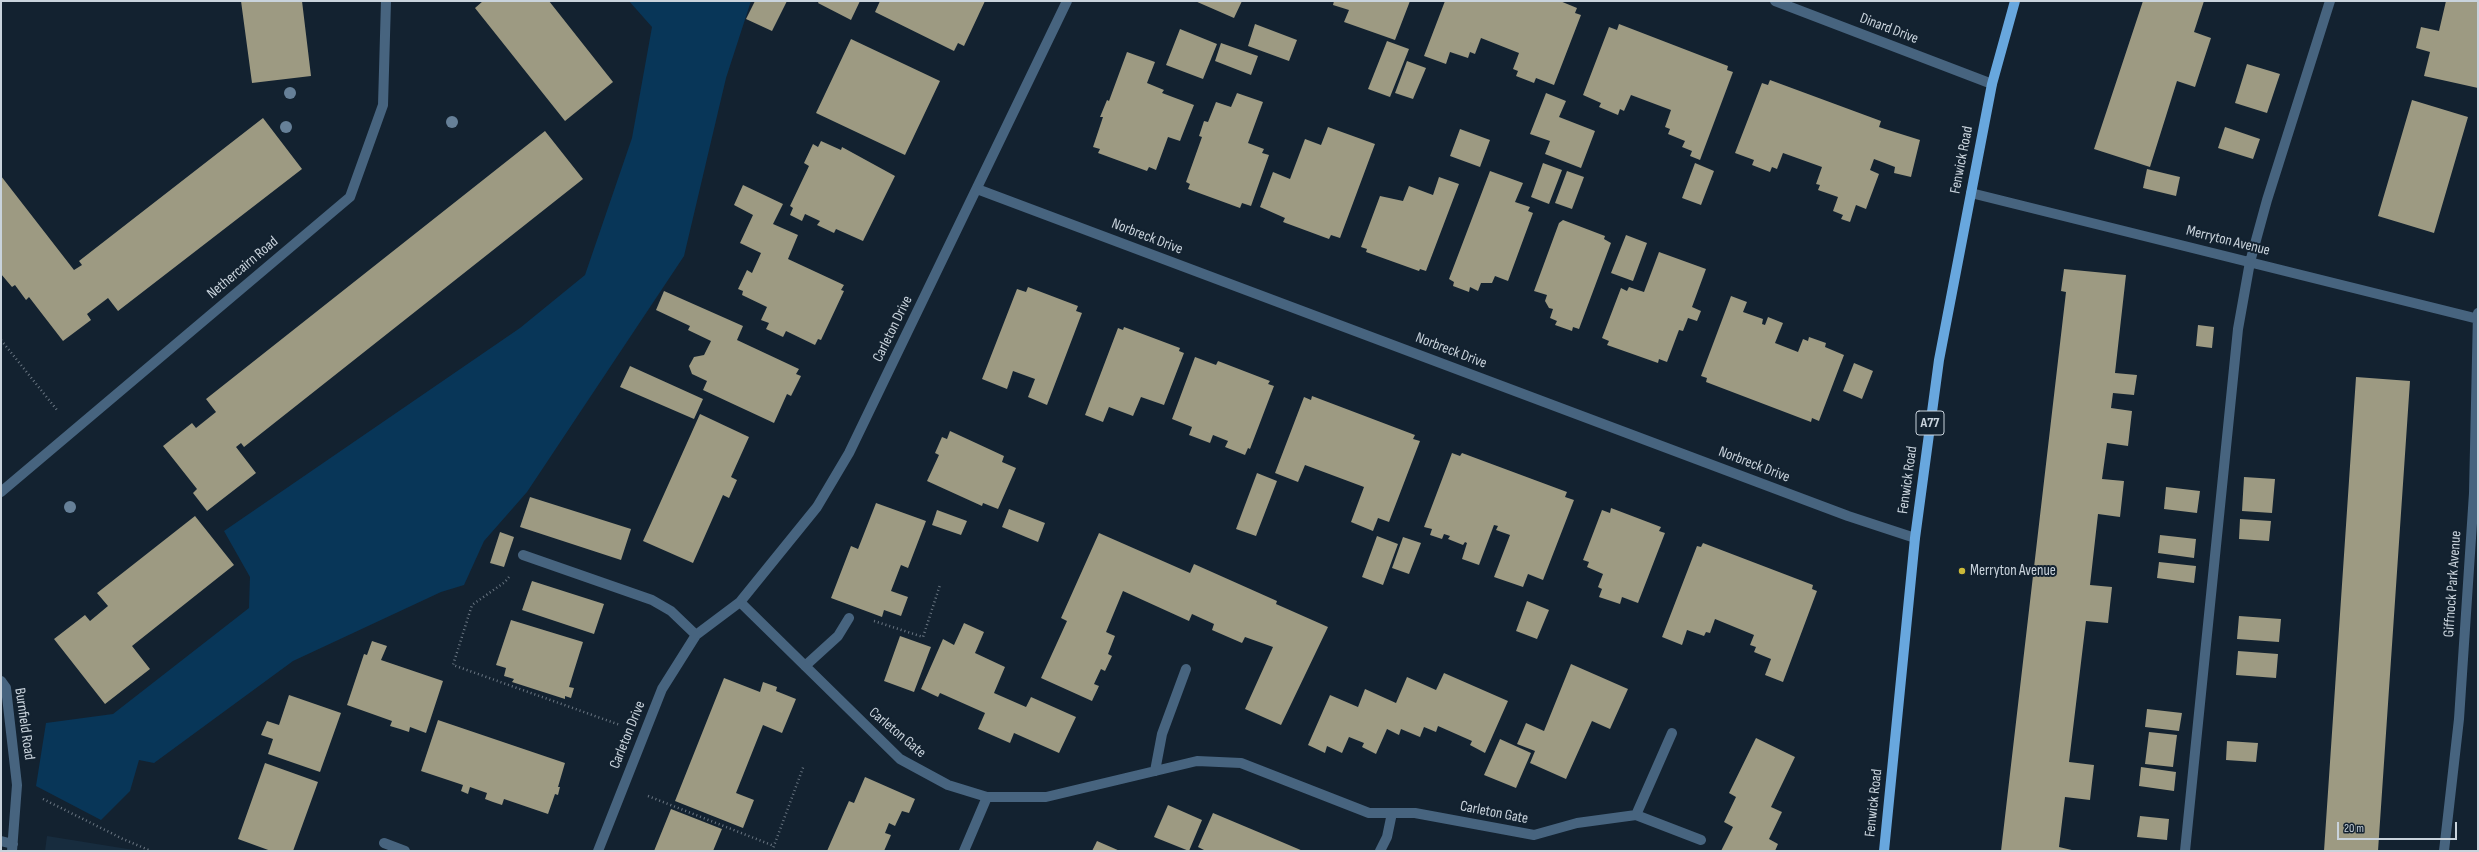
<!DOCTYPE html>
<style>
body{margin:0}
#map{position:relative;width:2479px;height:852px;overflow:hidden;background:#132230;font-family:"Sofia Sans Condensed",sans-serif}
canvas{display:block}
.frame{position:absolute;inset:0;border:2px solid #c9d3dc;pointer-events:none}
.scale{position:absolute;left:2337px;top:822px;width:120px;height:18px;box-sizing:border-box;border:2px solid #c9d3dc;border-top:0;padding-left:5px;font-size:12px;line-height:14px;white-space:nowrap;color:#c9d3dc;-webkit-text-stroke:3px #132230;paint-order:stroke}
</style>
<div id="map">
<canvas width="2479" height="852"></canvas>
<div class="frame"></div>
<div class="scale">20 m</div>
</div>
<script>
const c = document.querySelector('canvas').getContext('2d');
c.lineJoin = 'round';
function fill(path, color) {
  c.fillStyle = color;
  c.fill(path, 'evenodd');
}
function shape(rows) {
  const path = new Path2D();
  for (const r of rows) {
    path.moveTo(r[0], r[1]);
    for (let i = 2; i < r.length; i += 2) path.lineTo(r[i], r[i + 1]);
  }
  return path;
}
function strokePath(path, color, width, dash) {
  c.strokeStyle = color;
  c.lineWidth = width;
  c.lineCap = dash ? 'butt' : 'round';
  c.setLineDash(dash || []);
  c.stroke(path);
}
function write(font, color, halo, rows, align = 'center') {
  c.font = font + ' "Sofia Sans Condensed",sans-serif';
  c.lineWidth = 4;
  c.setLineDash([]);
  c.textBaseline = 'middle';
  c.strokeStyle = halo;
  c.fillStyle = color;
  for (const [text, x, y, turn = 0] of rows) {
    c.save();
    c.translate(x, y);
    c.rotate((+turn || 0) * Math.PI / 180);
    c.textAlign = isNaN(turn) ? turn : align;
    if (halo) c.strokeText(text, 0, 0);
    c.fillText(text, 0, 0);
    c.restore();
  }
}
fill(shape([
 [47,836,140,851,45,851]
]), '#172c3e');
fill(shape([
 [629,1,751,1,726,78,684,256,527,492,484,541,464,585,441,592,293,661,154,763,139,760,130,791,101,820,36,786,46,723,113,714,249,608,250,577,224,531,520,328,585,275,632,138,652,27]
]), '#083658');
fill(shape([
 [241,1,302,1,311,76,252,83],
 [483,1,549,1,613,82,565,121,475,8],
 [755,1,787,1,772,31,746,19],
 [819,1,860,1,851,20,818,3],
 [880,1,985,1,964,46,958,43,954,51,875,12],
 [1195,1,1242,1,1234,18],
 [1334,1,1410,1,1395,40,1344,22,1349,10,1333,5],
 [1445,1,1560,1,1577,8,1575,13,1581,15,1554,85,1536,78,1534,83,1516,76,1518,71,1513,69,1519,53,1481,38,1475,54,1470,52,1468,58,1450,52,1446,64,1424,56],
 [2143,1,2204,1,2194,32,2211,38,2195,87,2177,81,2150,167,2094,149],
 [2446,1,2478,1,2478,88,2424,76,2430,52,2416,48,2421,27,2439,31],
 [1255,24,1297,40,1289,61,1248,46],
 [1619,24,1728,66,1727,70,1733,72,1700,160,1690,156,1692,151,1682,147,1685,141,1668,134,1670,129,1665,127,1671,110,1631,95,1624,111,1620,109,1618,115,1599,107,1601,103,1583,95,1609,27,1617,30],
 [1180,29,1217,44,1203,79,1166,65],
 [851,39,940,81,905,155,816,113],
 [1387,41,1409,49,1390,97,1368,89],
 [1221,43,1258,56,1251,75,1215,61],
 [1127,52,1155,62,1147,83,1164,90,1162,93,1194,105,1180,141,1168,137,1156,170,1149,167,1147,171,1098,153,1100,149,1093,147,1103,117,1100,117,1107,100,1109,101],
 [1407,61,1426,68,1413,99,1395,93],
 [2247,64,2280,74,2267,113,2235,103],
 [1770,80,1881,121,1879,127,1885,129,1920,140,1911,177,1894,173,1895,167,1874,159,1870,170,1879,174,1866,209,1856,205,1850,222,1841,219,1843,215,1833,211,1838,197,1818,190,1820,185,1816,184,1822,167,1783,153,1777,169,1772,167,1770,172,1752,165,1754,160,1735,153,1762,83,1768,85],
 [1237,93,1263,102,1248,143,1264,149,1262,153,1269,155,1251,206,1242,203,1240,208,1188,189,1190,184,1186,182,1202,137,1199,136,1204,121,1208,122,1216,102,1231,107],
 [1546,93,1566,101,1559,117,1595,131,1581,168,1545,154,1550,141,1530,134],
 [2412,100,2468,117,2434,233,2378,216],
 [263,118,302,169,118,311,108,298,87,314,91,320,63,341,29,297,26,300,15,285,12,287,1,274,1,176,74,270,82,265,79,261],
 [1328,127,1375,144,1340,238,1331,235,1329,239,1283,222,1285,218,1260,207,1273,172,1290,179,1305,139,1321,145],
 [2225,127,2260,139,2253,159,2218,148],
 [1460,129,1490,140,1480,167,1450,156],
 [545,131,583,179,244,447,241,443,236,447,256,473,207,511,193,493,197,489,163,446,192,423,196,428,216,412,206,399],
 [821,141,841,150,842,147,895,176,863,241,836,229,834,233,817,225,820,221,805,214,802,221,790,215,793,208,790,206,809,166,804,163,813,144,818,147],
 [1543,163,1562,170,1549,204,1531,197],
 [1695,163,1714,171,1701,205,1682,198],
 [2147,169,2180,177,2176,196,2143,188],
 [1490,171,1523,183,1515,202,1530,207,1528,211,1533,213,1508,281,1495,276,1492,283,1481,283,1478,291,1470,287,1469,292,1453,286,1454,282,1449,279],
 [1567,171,1584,177,1572,209,1555,203],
 [1439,177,1459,184,1426,271,1420,269,1419,271,1366,252,1367,249,1361,247,1380,196,1403,201,1409,186,1433,195],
 [743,185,783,204,773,224,798,235,788,259,844,285,841,290,844,291,821,340,818,339,815,345,786,331,783,337,766,329,769,323,761,320,767,307,742,295,743,291,738,289,747,270,752,273,761,253,740,243,753,215,734,205],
 [1563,220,1605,236,1604,239,1611,243,1579,329,1573,327,1572,331,1555,325,1557,321,1550,318,1553,309,1549,308,1545,301,1547,295,1534,291,1559,223],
 [1626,235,1647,243,1633,281,1611,273],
 [1659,252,1706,269,1692,307,1701,311,1697,321,1688,318,1683,331,1679,330,1667,362,1659,359,1658,363,1607,345,1609,341,1602,338,1621,288,1627,291,1629,287,1644,292],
 [2064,269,2126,275,2115,373,2137,375,2134,395,2113,393,2111,408,2132,411,2128,446,2107,443,2102,479,2124,481,2120,517,2098,514,2090,585,2112,587,2108,623,2086,621,2069,762,2094,765,2090,800,2065,797,2059,847,2076,851,2001,851,2066,292,2061,291],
 [1028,287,1078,306,1076,311,1082,313,1047,405,1028,397,1035,379,1013,371,1007,389,982,379,1017,289,1026,292],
 [664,291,743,326,737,340,799,369,796,374,801,376,791,396,787,394,774,423,703,390,707,381,692,374,689,366,694,357,704,355,711,341,688,330,690,326,656,310],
 [1731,296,1747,302,1743,312,1763,319,1762,324,1765,325,1768,317,1783,323,1775,343,1798,352,1803,339,1808,341,1809,337,1826,343,1825,347,1844,355,1819,421,1812,418,1811,422,1706,382,1707,378,1701,376],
 [2198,325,2214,327,2212,348,2196,346],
 [1124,327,1180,348,1179,351,1184,353,1164,405,1141,397,1133,416,1109,407,1103,422,1085,415,1118,328,1123,330],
 [1195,357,1216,365,1218,361,1270,381,1268,384,1274,386,1250,449,1248,448,1245,455,1225,447,1228,441,1213,435,1210,443,1189,435,1192,427,1172,419],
 [1854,363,1873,371,1862,399,1843,391],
 [630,366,703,399,694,419,620,387],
 [2356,377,2410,381,2389,689,2378,851,2324,851],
 [1312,396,1415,435,1413,439,1420,441,1389,522,1378,518,1373,531,1351,522,1364,487,1305,465,1298,482,1275,473,1304,397,1311,400],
 [700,414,749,437,731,477,737,480,729,498,723,495,693,563,643,541],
 [950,431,1004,456,1002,462,1016,468,998,509,983,503,982,506,927,481,939,455,935,453,942,437,947,439],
 [1452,453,1460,456,1462,453,1567,492,1565,497,1574,500,1543,580,1528,574,1523,587,1494,577,1510,535,1496,530,1498,526,1494,525,1479,565,1462,559,1467,543,1465,542,1463,545,1448,539,1450,536,1444,534,1442,539,1430,535,1432,529,1424,527],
 [1257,473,1277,481,1256,536,1236,529],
 [2244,477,2275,479,2272,513,2242,511],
 [2166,487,2200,491,2197,513,2164,509],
 [530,497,631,529,621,560,520,527],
 [876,503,926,521,908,568,901,565,891,591,908,597,901,616,884,610,882,617,831,598,851,546,858,549],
 [1611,508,1661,527,1659,531,1665,533,1638,603,1622,597,1620,604,1599,597,1602,589,1598,587,1603,574,1587,567,1589,562,1583,560,1602,510,1610,513],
 [1009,509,1045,523,1038,542,1002,527],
 [937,510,967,521,961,535,932,525],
 [195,516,234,565,132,646,150,669,105,704,54,639,85,615,90,621,108,606,97,593],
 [2240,519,2271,521,2269,541,2239,539],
 [500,532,514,537,504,567,490,563],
 [1099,533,1190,573,1194,564,1277,601,1276,604,1328,627,1281,725,1245,709,1273,647,1245,637,1242,643,1212,630,1214,624,1192,614,1189,621,1123,591,1106,632,1115,636,1108,654,1112,656,1105,671,1101,669,1094,684,1099,686,1092,701,1041,678,1067,621,1061,618],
 [2160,535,2196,539,2194,558,2158,553],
 [1377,536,1398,544,1383,585,1362,577],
 [1403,537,1421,543,1409,574,1392,568],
 [1703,543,1813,585,1812,589,1817,591,1783,682,1765,675,1771,659,1754,652,1756,647,1750,645,1754,635,1715,619,1710,633,1706,632,1704,636,1687,630,1682,645,1662,637,1697,546,1701,547],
 [2159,562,2196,566,2194,583,2157,578],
 [532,581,604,604,594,634,522,610],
 [1527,601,1549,610,1537,639,1516,631],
 [2239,616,2281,619,2279,642,2237,639],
 [511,620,583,642,569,687,574,688,571,698,565,696,565,699,512,682,514,679,504,676,506,668,496,665],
 [964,623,984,632,975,653,1005,667,994,693,1026,707,1031,697,1076,717,1059,753,1014,733,1010,743,978,729,985,713,940,693,938,697,921,689,943,639,954,645],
 [900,636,931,647,914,692,884,681],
 [372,641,387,646,381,660,443,681,426,733,410,727,409,732,400,729,390,726,392,721,347,705,364,654,367,655],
 [2238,651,2278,654,2276,678,2236,675],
 [1571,664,1628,689,1610,729,1592,721,1566,779,1530,763,1535,751,1517,744,1526,723,1544,731],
 [1444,673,1508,701,1485,753,1470,745,1472,741,1438,726,1436,732,1424,727,1420,737,1401,729,1399,735,1387,729,1376,754,1362,747,1364,743,1349,737,1342,753,1327,746,1325,753,1308,745,1330,695,1358,707,1365,689,1396,703,1407,677,1436,690],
 [724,678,760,692,763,682,777,687,776,691,796,699,782,733,763,725,736,793,754,800,743,828,675,801],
 [289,695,341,713,320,772,268,754,273,739,261,735,267,721,279,725],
 [2147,709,2182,713,2179,731,2145,727],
 [438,720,565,763,558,787,560,787,558,795,555,794,548,814,504,799,502,805,493,802,485,799,487,793,470,787,468,794,461,791,463,785,421,771],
 [2149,732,2177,735,2173,767,2145,764],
 [1756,738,1795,757,1771,807,1782,812,1769,839,1778,844,1775,851,1721,851,1733,827,1724,822,1736,797,1729,793],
 [1500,739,1531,753,1516,788,1484,775],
 [2227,741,2258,743,2256,762,2226,760],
 [265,763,318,782,293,851,271,851,238,839],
 [2141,767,2176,772,2174,791,2139,786],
 [865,777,915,799,909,813,902,811,895,826,889,823,885,833,891,835,884,851,827,851,849,801,854,803],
 [1168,805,1202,820,1189,851,1154,837],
 [671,809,722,829,713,851,654,851],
 [1213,813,1263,834,1303,851,1206,851,1198,847],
 [2140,816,2169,819,2167,840,2137,837],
 [1097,841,1120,851,1092,851]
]), '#9d9a82');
strokePath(shape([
 [1,340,57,410],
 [509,577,505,582,472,605,453,665,620,725],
 [874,621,923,637,940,585],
 [648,796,774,846],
 [43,799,123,839,151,851],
 [772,851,804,765]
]), '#6b7783', 2.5, [1, 3]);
strokePath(shape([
 [1775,1,1992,84],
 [977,189,1848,516,1915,538],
 [1971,193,2478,319],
 [1,492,350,197,383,105,386,1],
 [523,555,652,600,671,611,696,635],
 [740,602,900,759,948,785,987,797,1046,797,1197,761,1241,763,1369,813,1415,813,1534,835,1577,823,1636,815,1701,840],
 [805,666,838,636,849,618],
 [1,681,6,688,17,785,12,851],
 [1155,771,1162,734,1186,669],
 [1636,815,1672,733],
 [1,841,13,844],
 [384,843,405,851],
 [598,851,662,689,696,635,740,602,817,507,849,453,1067,1],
 [964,851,987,797],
 [1380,851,1387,837,1392,813],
 [2185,851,2238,329,2250,262,2267,200,2330,1],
 [2444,851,2459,719,2474,493,2478,313]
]), '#47647f', 10);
strokePath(shape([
 [1884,851,1915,538,1939,360,1992,84,2015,1]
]), '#68a7de', 10);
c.fillStyle = '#668098';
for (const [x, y] of [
 [290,93],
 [452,122],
 [286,127],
 [70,507]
]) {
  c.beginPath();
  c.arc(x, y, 6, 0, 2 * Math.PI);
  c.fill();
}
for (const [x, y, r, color] of [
 [1962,571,4,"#cbb939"]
]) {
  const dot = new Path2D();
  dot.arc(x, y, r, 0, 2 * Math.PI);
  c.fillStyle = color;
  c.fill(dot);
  strokePath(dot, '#132230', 1.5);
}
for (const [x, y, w] of [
 [1930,423,28]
]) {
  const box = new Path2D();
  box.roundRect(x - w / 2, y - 12, w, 24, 3);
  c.fillStyle = '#132230';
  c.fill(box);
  strokePath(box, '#c9d3dc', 1);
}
write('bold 14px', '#c9d3dc', null, [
 ["A77",1930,423]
]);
write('15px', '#c9d3dc', '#132230', [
 ["Dinard Drive",1889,29,21],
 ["Fenwick Road",1962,160,-79],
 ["Norbreck Drive",1147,237,21],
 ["Merryton Avenue",2228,241,14],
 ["Nethercairn Road",243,268,-40],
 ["Carleton Drive",893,329,-64],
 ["Norbreck Drive",1451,351,21],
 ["Norbreck Drive",1754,465,21],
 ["Fenwick Road",1908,480,-82],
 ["Giffnock Park Avenue",2453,584,-86],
 ["Burnfield Road",24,724,82],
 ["Carleton Gate",897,733,40],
 ["Carleton Drive",628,735,-68],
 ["Fenwick Road",1874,803,-84],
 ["Carleton Gate",1494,813,11]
]);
write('15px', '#c9d3dc', '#132230', [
 ["Merryton Avenue",1970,571]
], 'left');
</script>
